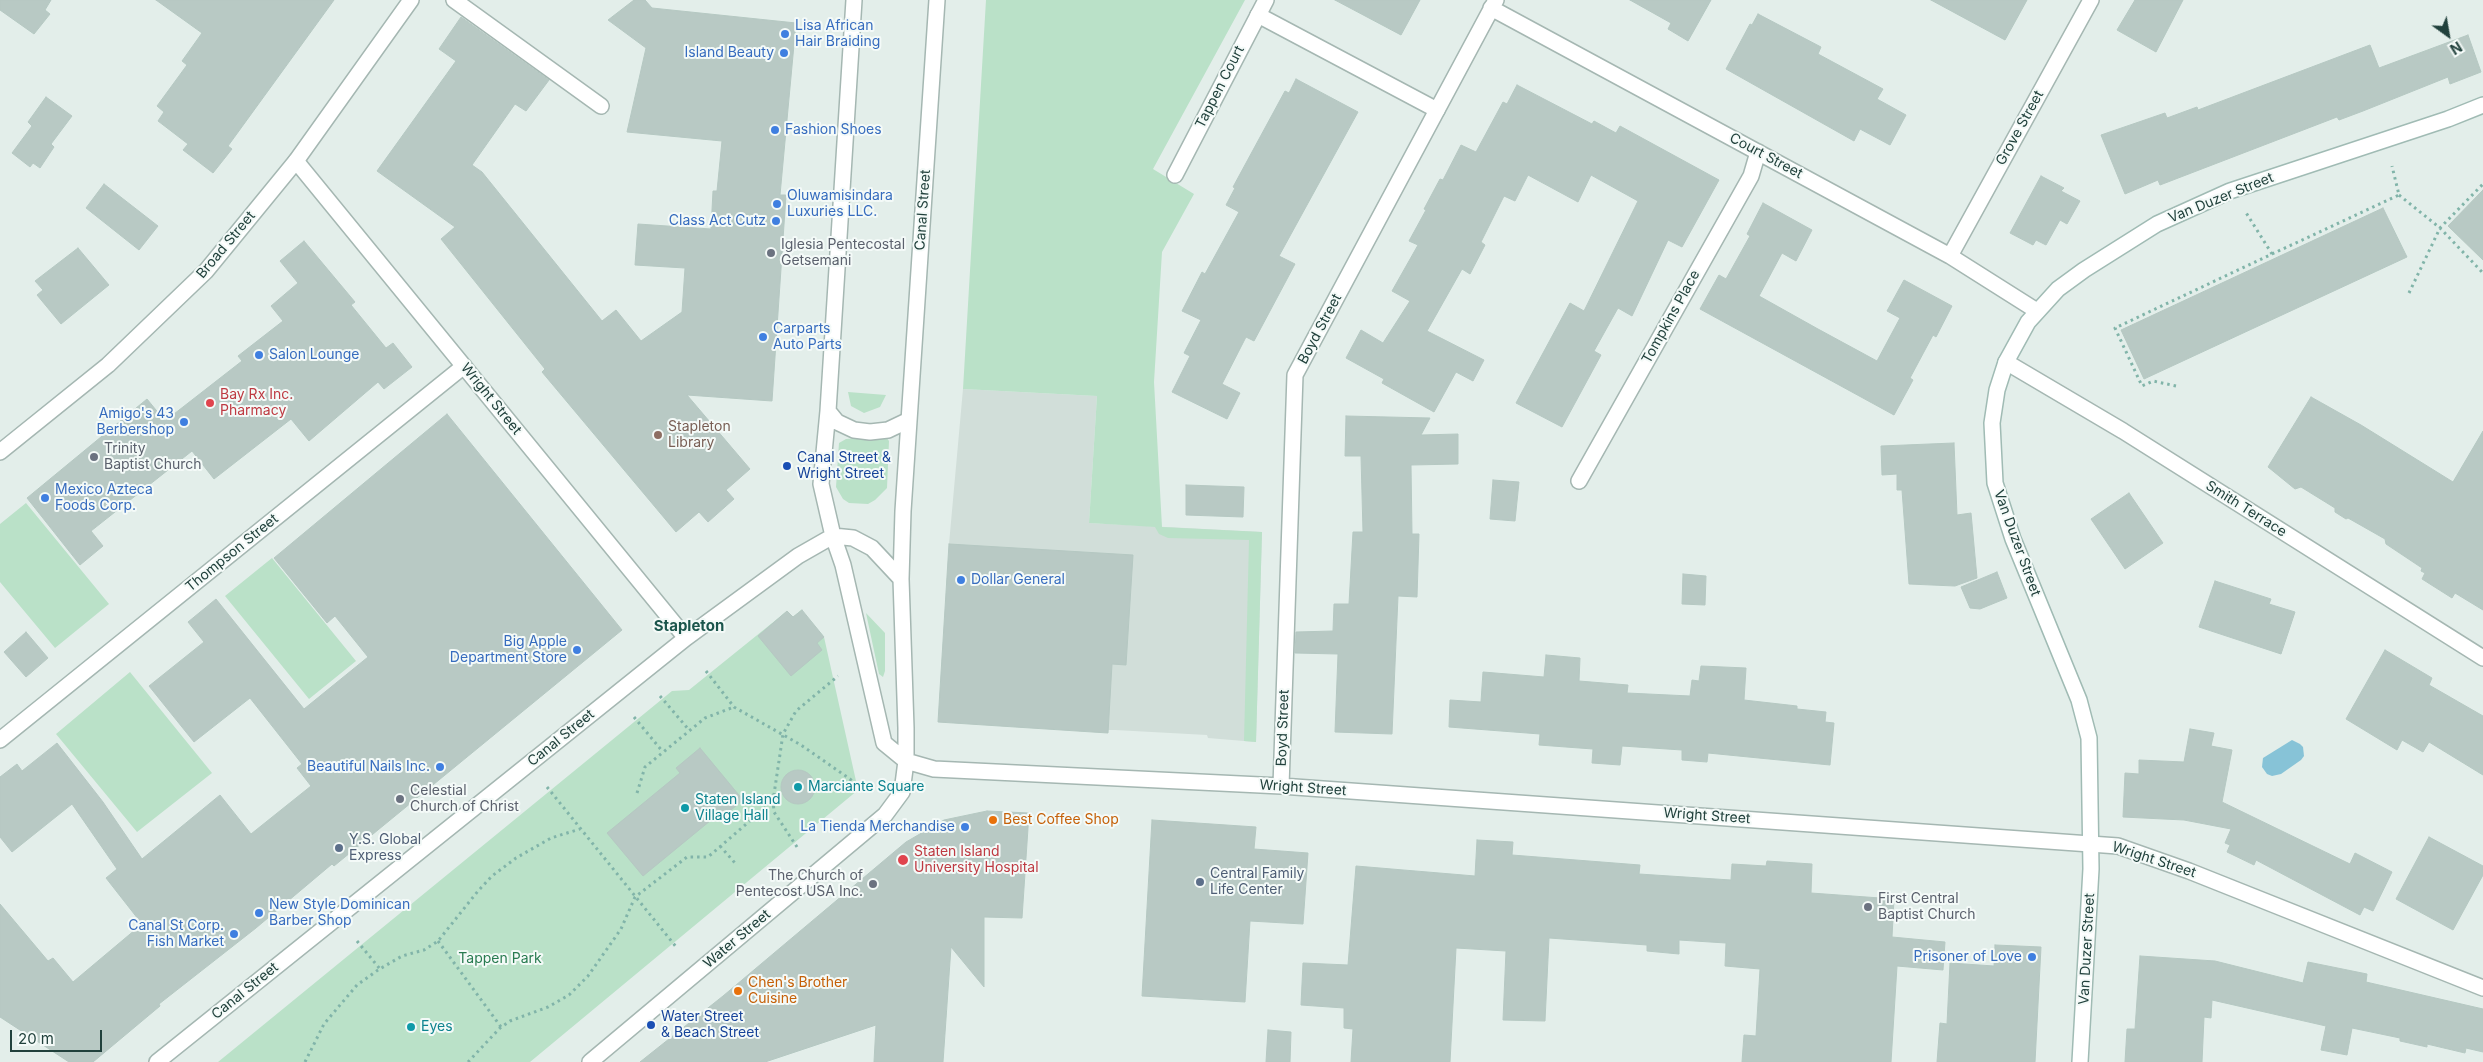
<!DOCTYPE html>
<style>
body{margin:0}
#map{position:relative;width:2483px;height:1062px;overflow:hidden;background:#e3eeea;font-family:Inter,sans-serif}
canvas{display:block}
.north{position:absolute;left:2423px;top:10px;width:50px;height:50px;-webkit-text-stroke:4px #f4faf8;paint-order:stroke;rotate:148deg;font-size:14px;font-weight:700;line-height:20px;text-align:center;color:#21413c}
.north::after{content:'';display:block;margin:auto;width:18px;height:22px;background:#21413c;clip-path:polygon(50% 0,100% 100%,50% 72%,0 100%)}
.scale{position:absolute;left:10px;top:1030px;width:92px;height:22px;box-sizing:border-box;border:2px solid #21413c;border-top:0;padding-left:6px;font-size:15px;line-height:18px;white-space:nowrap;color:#21413c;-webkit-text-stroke:4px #f4faf8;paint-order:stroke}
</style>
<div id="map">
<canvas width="2483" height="1062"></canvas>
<div class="north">N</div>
<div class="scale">20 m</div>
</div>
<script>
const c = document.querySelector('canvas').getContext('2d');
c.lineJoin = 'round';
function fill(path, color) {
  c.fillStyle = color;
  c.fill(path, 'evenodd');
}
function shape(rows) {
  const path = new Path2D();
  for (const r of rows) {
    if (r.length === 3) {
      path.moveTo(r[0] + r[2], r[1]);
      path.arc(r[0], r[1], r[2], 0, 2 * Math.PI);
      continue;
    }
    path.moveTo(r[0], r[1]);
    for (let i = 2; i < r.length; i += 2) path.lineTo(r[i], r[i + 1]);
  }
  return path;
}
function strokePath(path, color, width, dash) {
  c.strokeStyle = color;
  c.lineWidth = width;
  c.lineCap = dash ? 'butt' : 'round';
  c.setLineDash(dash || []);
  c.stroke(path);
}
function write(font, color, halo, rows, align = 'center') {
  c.font = font + ' Inter,sans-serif';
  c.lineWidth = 4;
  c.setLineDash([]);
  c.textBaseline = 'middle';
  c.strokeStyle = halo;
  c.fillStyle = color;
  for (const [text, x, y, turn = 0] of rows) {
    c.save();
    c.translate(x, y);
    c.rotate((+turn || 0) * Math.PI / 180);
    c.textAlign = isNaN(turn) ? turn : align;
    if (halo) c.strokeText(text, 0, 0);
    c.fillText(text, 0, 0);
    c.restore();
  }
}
fill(shape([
 [963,389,1097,396,1089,523,1262,532,1256,742,1208,738,1207,735,1115,730,1108,730,1108,733,938,722,949,544]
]), '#d1ded9');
fill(shape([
 [986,0,1245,0,1153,169,1194,194,1162,252,1154,382,1162,527,1262,532,1256,742,1244,741,1249,540,1168,538,1159,534,1155,527,1089,523,1097,396,963,389],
 [848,392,886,395,880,407,864,413,851,406],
 [881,436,886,437,889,441,887,488,875,500,868,504,849,503,843,499,836,487,839,443,846,439],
 [26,503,109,604,55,648,0,582,0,524],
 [272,558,356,661,309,699,225,596],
 [801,610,824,637,858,790,530,1062,218,1062,672,691,689,690,787,611,793,617],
 [866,613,885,633,885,671,883,677,879,674],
 [130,672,212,773,137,832,56,734]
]), '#bae1c8');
fill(shape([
 [2292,740,2300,744,2303,747,2304,756,2301,760,2281,774,2272,776,2267,774,2262,767,2263,758]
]), '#87c3d7');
const building = shape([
 [0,0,51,0,45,10,50,14,34,34,0,10,0,0],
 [156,0,334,0,228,146,232,149,213,173,183,150,188,144,158,121,164,112,157,106,187,65,182,61,202,33,156,0],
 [634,0,645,0,652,8,796,23,780,195,786,195,772,401,687,395,750,469,726,490,734,499,708,522,699,512,676,532,542,372,545,369,441,239,455,227,377,171,456,61,439,49,461,17,549,80,526,111,515,104,472,165,482,172,602,321,616,310,641,341,682,312,685,268,635,265,638,224,711,229,713,191,717,191,722,141,627,132,646,48,608,20,634,0],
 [1335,0,1420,0,1401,35,1335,0],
 [1630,0,1711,0,1688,41,1668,29,1671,23,1630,0],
 [1931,0,2027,0,2005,40,1931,0],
 [2135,0,2183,0,2156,52,2117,30,2135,0],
 [1758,14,1821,47,1818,54,1883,89,1877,99,1906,115,1890,145,1860,129,1854,141,1726,69,1750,24,1752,25,1758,14],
 [2468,35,2481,72,2450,84,2448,77,2363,111,2339,120,2337,117,2160,185,2158,180,2125,194,2101,135,2165,113,2167,118,2197,107,2198,110,2370,45,2379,68,2468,35],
 [1296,79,1358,112,1279,256,1295,264,1254,341,1246,337,1222,384,1240,393,1227,419,1172,392,1190,356,1184,353,1201,320,1182,311,1202,272,1205,274,1239,212,1226,205,1235,188,1233,187,1285,91,1289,93,1296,79],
 [1517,85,1592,124,1594,121,1616,133,1620,126,1719,180,1682,247,1668,240,1632,316,1618,308,1594,351,1601,355,1562,427,1516,403,1570,303,1584,311,1638,201,1591,175,1578,202,1528,175,1515,201,1504,196,1481,242,1485,245,1470,274,1462,269,1427,331,1484,360,1473,381,1456,372,1434,412,1382,383,1384,379,1346,358,1361,330,1383,343,1410,301,1392,291,1418,245,1409,241,1426,210,1424,209,1440,179,1443,180,1461,145,1476,152,1503,102,1507,104,1517,85],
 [46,97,72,116,51,144,54,147,40,168,33,163,30,167,12,153,32,126,28,122,46,97],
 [2041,176,2064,188,2061,191,2080,201,2067,224,2060,220,2046,245,2036,240,2033,245,2010,233,2041,176],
 [104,184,158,226,139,250,86,208,104,184],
 [2483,190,2483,260,2448,226,2483,190],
 [1763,203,1812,230,1796,261,1782,253,1759,296,1818,329,1877,361,1900,318,1887,311,1904,280,1952,306,1936,337,1933,335,1910,378,1913,380,1894,415,1700,309,1719,275,1726,279,1750,236,1747,234,1763,203],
 [2383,208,2407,257,2144,379,2121,330,2383,208],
 [304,241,355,302,351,305,386,348,393,343,412,367,384,389,378,382,309,441,291,419,214,479,192,451,91,531,103,546,80,565,27,498,147,399,165,421,242,361,238,356,283,321,271,306,298,283,280,261,304,241],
 [78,248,109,285,61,324,37,295,43,290,35,281,78,248],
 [2311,397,2361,425,2453,482,2483,431,2483,610,2455,593,2452,598,2422,579,2425,573,2421,571,2422,568,2386,544,2385,539,2348,518,2346,519,2335,512,2335,508,2301,487,2295,489,2268,467,2311,397],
 [447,414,622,630,334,866,332,864,256,928,159,1004,160,1006,93,1062,69,1062,0,1017,0,904,48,961,53,958,73,982,142,924,106,878,117,869,72,804,12,852,0,837,0,777,17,764,22,771,57,743,103,802,142,859,220,795,251,834,311,786,297,768,302,764,250,698,194,742,149,686,204,642,188,622,216,599,304,709,368,657,335,616,327,623,274,558,447,414],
 [1346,416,1430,418,1421,435,1458,434,1458,464,1411,465,1412,534,1419,534,1417,597,1398,596,1392,734,1335,732,1338,654,1295,653,1296,632,1333,631,1334,604,1349,604,1353,532,1363,532,1361,456,1345,456,1346,416],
 [1954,443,1957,515,1971,513,1977,578,1955,586,1909,584,1902,490,1897,490,1897,474,1882,475,1881,446,1954,443],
 [1493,480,1519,482,1515,521,1490,519,1493,480],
 [1186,485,1244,487,1243,517,1186,515,1186,485],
 [2129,493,2163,543,2125,569,2091,519,2129,493],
 [949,544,1133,555,1126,665,1112,664,1108,733,938,722,949,544],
 [1997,572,2007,598,1980,609,1970,608,1961,587,1997,572],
 [1683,574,1706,576,1705,605,1682,604,1683,574],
 [2215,581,2271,599,2269,604,2295,612,2281,654,2199,627,2215,581],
 [802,610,824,637,817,643,822,650,791,676,758,636,787,611,793,617,802,610],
 [26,632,48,658,26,677,4,652,26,632],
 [2385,650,2432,678,2429,685,2483,716,2483,775,2429,742,2423,752,2402,740,2397,750,2346,719,2385,650],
 [1546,655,1580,658,1579,681,1628,685,1627,693,1690,696,1692,680,1699,681,1701,666,1746,668,1744,700,1797,706,1797,709,1826,712,1825,722,1834,723,1830,765,1708,753,1707,762,1682,760,1682,750,1622,746,1620,765,1592,763,1593,749,1539,745,1540,734,1449,727,1450,700,1481,702,1483,672,1544,677,1546,655],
 [2190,729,2214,733,2211,746,2232,750,2222,802,2350,864,2355,853,2392,872,2373,911,2364,907,2360,915,2256,860,2254,865,2227,852,2230,845,2225,843,2231,829,2184,820,2123,817,2125,773,2139,774,2139,760,2184,762,2190,729],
 [700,748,743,800,719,820,716,816,643,876,607,833,680,773,676,768,700,748],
 [798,787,17],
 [987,811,1029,813,1022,918,984,917,984,987,951,947,943,1062,874,1062,876,1025,765,1062,640,1062,723,996,906,842,944,820,987,811],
 [1152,820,1256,827,1254,849,1308,853,1303,924,1250,921,1245,1002,1142,996,1152,820],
 [2429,837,2483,866,2483,875,2453,930,2396,899,2429,837],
 [1477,840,1513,842,1512,855,1640,865,1639,874,1731,880,1732,864,1766,866,1767,861,1812,864,1811,893,1894,899,1892,937,1945,942,1943,970,1897,966,1891,1062,1742,1062,1744,1035,1756,1036,1760,969,1725,966,1726,943,1679,940,1679,954,1647,951,1647,945,1549,938,1545,1021,1503,1020,1506,951,1456,948,1450,1062,1351,1062,1353,1029,1344,1028,1344,1008,1301,1005,1303,963,1348,965,1356,866,1475,876,1477,840],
 [1995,945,2041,947,2035,1062,1937,1062,1940,1023,1947,1024,1950,963,1994,966,1995,945],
 [2140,956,2215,961,2303,983,2308,962,2367,974,2366,982,2483,1009,2483,1052,2466,1048,2465,1053,2427,1044,2427,1047,2400,1041,2400,1038,2352,1028,2347,1055,2321,1050,2326,1026,2212,1000,2211,1018,2204,1017,2202,1062,2125,1062,2127,1029,2135,1029,2140,956],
 [1268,1030,1291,1032,1290,1062,1266,1062,1268,1030]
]);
fill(building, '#b8c9c4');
strokePath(building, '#b5c8c2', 1);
const service = shape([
 [454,0,601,106],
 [1258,15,1437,110]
]);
const minor = shape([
 [854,0,828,411,821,484,833,536,843,565,884,743,906,761,934,769,1281,786,2118,846,2189,871,2483,988],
 [1491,8,1950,256,2037,311],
 [296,161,686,638],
 [1175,175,1266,0],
 [1950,256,2091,0],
 [2006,362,2123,431,2483,658],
 [828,411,837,422,854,430,870,432,888,430,909,420],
 [1579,481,1751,176,1758,152],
 [0,740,464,366],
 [1281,786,1295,375,1496,0],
 [157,1062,686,638,798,556,833,536,853,538,872,548,901,579],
 [590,1062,885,815,902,792,906,761,906,728,901,579,903,511,937,0]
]);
const tertiary = shape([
 [0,452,108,365,206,271,296,161,411,0]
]);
const secondary = shape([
 [2080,1062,2091,869,2089,738,2079,700,2013,539,1995,483,1992,423,1997,390,2006,362,2028,322,2058,289,2084,270,2157,224,2230,191,2448,119,2483,105]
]);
strokePath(service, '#a5b7b2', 18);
strokePath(minor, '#a5b7b2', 18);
strokePath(tertiary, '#a5b7b2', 18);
strokePath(secondary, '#a0bbb4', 18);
strokePath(shape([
 [2399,195,2440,228,2483,184],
 [2272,254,2399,195,2392,166],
 [2409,293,2440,228,2483,273],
 [2176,386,2153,381,2142,386,2115,328,2272,254,2245,211],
 [706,671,734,707,801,745,850,779,862,792],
 [660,696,689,730],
 [634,717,663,752],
 [547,787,677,948],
 [637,793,645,767,705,718,734,707],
 [720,846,735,863],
 [797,847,774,812,773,801,783,734,796,711,838,676],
 [357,941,380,969],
 [438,941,501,1027],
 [305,1062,324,1024,357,985,378,970,402,956,424,950,438,941,478,891,492,876,516,858,551,838,580,829],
 [468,1062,500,1028,510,1021,548,1007,569,995,588,976,621,929,635,897,687,857,708,857,773,801]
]), '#81b4a9', 3, [2.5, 4]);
strokePath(service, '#fff', 15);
strokePath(minor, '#fff', 15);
strokePath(tertiary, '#fff', 15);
strokePath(secondary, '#fff', 15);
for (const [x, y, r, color] of [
 [785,34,5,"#3f7fe0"],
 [784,53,5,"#3f7fe0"],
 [775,130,5,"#3f7fe0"],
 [777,204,5,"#3f7fe0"],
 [776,221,5,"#3f7fe0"],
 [771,253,5,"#6b7280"],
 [763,337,5,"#3f7fe0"],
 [259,355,5,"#3f7fe0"],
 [210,403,5,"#e0444e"],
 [184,422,5,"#3f7fe0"],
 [658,435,5,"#8d6e63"],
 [94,457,5,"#6b7280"],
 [787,466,5,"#1a4fb4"],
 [45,498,5,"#3f7fe0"],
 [961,580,5,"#3f7fe0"],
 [577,650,5,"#3f7fe0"],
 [440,767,5,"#3f7fe0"],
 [798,787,5,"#0f9aa8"],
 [400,799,5,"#6b7280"],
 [685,808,5,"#0f9aa8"],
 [993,820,5,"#e8710a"],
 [965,827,5,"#3f7fe0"],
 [339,848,5,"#5c6f8a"],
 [903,860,6,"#e0444e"],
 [1200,882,5,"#5c6f8a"],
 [873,884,5,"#6b7280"],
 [1868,907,5,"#6b7280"],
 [259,913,5,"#3f7fe0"],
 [234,934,5,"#3f7fe0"],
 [2032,957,5,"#3f7fe0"],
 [738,991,5,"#e8710a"],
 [651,1025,5,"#1a4fb4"],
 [411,1027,5,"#0f9aa8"]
]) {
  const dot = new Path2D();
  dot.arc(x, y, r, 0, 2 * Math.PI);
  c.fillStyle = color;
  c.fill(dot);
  strokePath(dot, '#f4faf8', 2);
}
write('14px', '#366cbe', '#f4faf8', [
 ["Lisa African",795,26],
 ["Hair Braiding",795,42],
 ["Island Beauty",774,53,"right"],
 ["Fashion Shoes",785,130],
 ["Oluwamisindara",787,196],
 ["Luxuries LLC.",787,212],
 ["Class Act Cutz",766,221,"right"],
 ["Carparts",773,329],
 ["Auto Parts",773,345],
 ["Salon Lounge",269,355],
 ["Amigo's 43",174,414,"right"],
 ["Berbershop",174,430,"right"],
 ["Mexico Azteca",55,490],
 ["Foods Corp.",55,506],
 ["Dollar General",971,580],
 ["Big Apple",567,642,"right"],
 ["Department Store",567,658,"right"],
 ["Beautiful Nails Inc.",430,767,"right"],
 ["La Tienda Merchandise",955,827,"right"],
 ["New Style Dominican",269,905],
 ["Barber Shop",269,921],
 ["Canal St Corp.",224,926,"right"],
 ["Fish Market",224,942,"right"],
 ["Prisoner of Love",2022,957,"right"]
], 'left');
write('14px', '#21413c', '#f4faf8', [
 ["Tappen Court",1220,87,-63],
 ["Grove Street",2020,128,-61],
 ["Court Street",1766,156,28],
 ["Van Duzer Street",2221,198,-22],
 ["Canal Street",923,210,-86],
 ["Broad Street",226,245,-50],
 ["Tompkins Place",1671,317,-61],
 ["Boyd Street",1320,329,-62],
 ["Wright Street",491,399,51],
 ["Smith Terrace",2246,509,32],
 ["Van Duzer Street",2017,543,70],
 ["Thompson Street",232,553,-39],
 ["Boyd Street",1283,728,-88],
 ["Canal Street",561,738,-39],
 ["Wright Street",1303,788,4],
 ["Wright Street",1707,816,4],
 ["Wright Street",2154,860,18],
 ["Water Street",737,939,-40],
 ["Van Duzer Street",2087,949,-87],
 ["Canal Street",245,991,-39]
]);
write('14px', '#5b616d', '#f4faf8', [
 ["Iglesia Pentecostal",781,245],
 ["Getsemani",781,261],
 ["Trinity",104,449],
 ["Baptist Church",104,465],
 ["Celestial",410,791],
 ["Church of Christ",410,807],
 ["The Church of",863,876,"right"],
 ["Pentecost USA Inc.",863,892,"right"],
 ["First Central",1878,899],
 ["Baptist Church",1878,915]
], 'left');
write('14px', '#be3a42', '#f4faf8', [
 ["Bay Rx Inc.",220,395],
 ["Pharmacy",220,411],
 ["Staten Island",914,852],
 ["University Hospital",914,868]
], 'left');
write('14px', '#785e54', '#f4faf8', [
 ["Stapleton",668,427],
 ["Library",668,443]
], 'left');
write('14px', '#164399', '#f4faf8', [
 ["Canal Street &",797,458],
 ["Wright Street",797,474],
 ["Water Street",661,1017],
 ["& Beach Street",661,1033]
], 'left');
write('14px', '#0d838f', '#f4faf8', [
 ["Marciante Square",808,787],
 ["Staten Island",695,800],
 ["Village Hall",695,816],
 ["Eyes",421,1027]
], 'left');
write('14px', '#c56008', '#f4faf8', [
 ["Best Coffee Shop",1003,820],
 ["Chen's Brother",748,983],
 ["Cuisine",748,999]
], 'left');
write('14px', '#4e5e75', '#f4faf8', [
 ["Y.S. Global",349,840],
 ["Express",349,856],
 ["Central Family",1210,874],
 ["Life Center",1210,890]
], 'left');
write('14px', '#287b50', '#f4faf8', [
 ["Tappen Park",500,959]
]);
write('bold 15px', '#1b554c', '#f4faf8', [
 ["Stapleton",689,626]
]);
</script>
